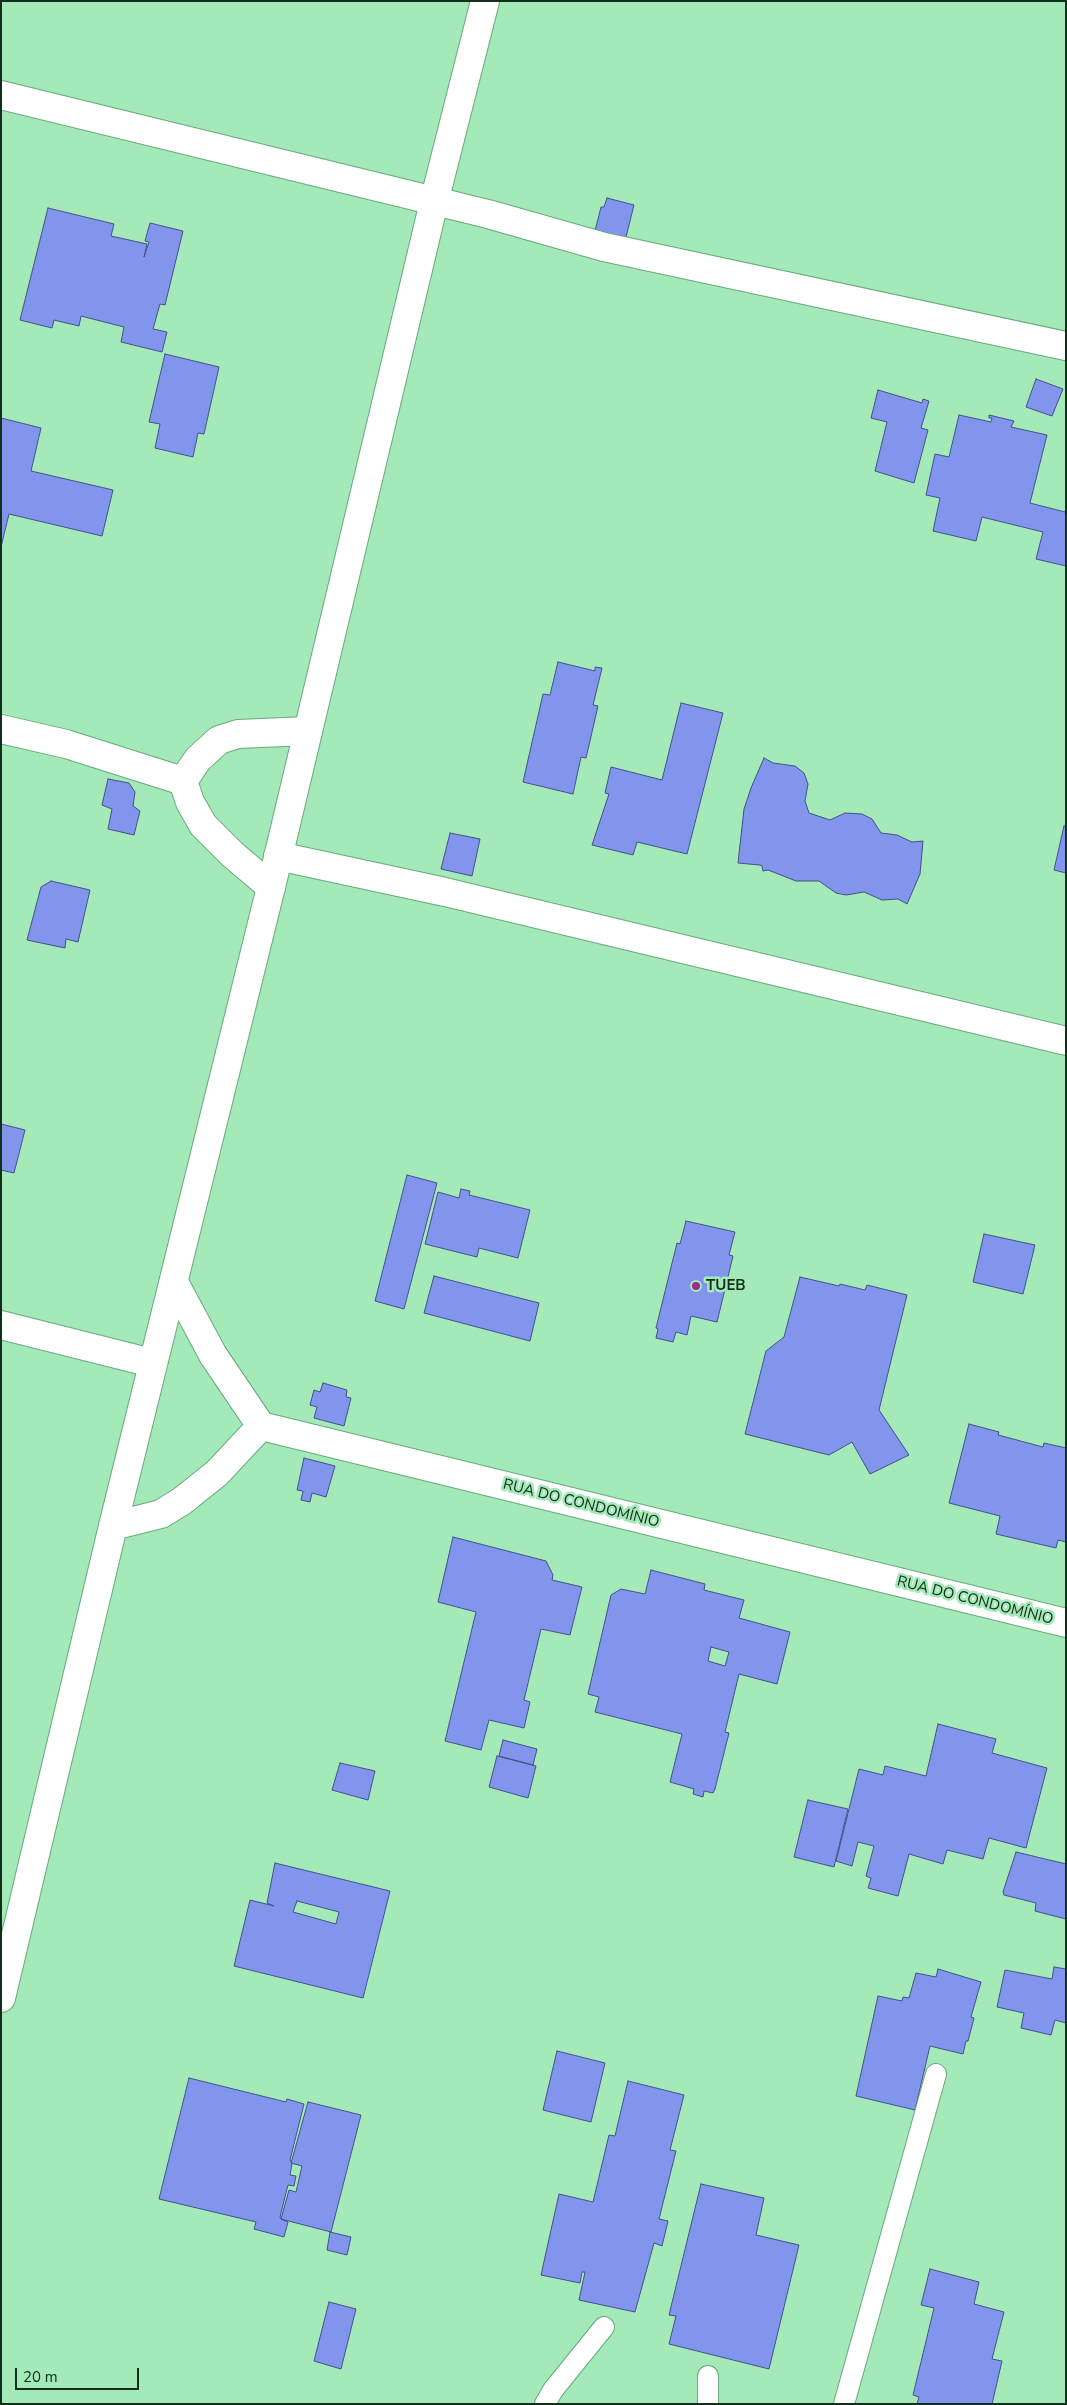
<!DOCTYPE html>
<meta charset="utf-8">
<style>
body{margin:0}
#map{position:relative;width:1067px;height:2405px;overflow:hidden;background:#a4e9b8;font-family:"Nunito Sans",sans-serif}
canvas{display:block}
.frame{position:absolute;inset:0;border:2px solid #122f1c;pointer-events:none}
.scale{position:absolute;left:15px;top:2368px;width:124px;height:22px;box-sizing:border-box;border:2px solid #122f1c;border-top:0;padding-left:6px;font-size:15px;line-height:18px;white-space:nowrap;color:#122f1c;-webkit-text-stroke:4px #a4e9b8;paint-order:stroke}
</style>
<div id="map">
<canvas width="1067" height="2405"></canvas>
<div class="frame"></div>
<div class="scale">20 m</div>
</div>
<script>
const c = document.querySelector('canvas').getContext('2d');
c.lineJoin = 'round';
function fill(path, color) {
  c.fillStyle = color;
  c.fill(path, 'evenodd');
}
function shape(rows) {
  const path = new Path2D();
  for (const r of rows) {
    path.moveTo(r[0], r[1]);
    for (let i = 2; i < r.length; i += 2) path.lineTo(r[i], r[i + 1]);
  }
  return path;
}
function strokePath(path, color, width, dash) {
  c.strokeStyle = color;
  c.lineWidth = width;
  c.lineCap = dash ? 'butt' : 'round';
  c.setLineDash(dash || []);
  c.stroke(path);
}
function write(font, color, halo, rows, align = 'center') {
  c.font = font + ' "Nunito Sans",sans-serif';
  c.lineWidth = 5;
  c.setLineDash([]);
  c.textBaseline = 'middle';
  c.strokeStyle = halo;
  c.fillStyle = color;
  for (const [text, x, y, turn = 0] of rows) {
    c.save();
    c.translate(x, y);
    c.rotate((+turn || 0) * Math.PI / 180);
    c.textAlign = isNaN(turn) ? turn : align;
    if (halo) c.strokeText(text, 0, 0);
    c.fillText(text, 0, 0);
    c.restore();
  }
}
const building = shape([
 [607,198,634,205,625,241,594,235,601,207,604,207,607,198],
 [48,208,114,224,111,236,147,244,144,257,149,242,145,241,150,223,183,231,165,305,160,304,153,329,167,332,162,352,121,342,124,327,81,316,79,326,54,320,52,328,20,320,48,208],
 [165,354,219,367,204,434,198,433,193,457,155,448,160,424,149,422,165,354],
 [1036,379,1063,389,1052,416,1026,407,1036,379],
 [878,390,922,403,923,399,929,401,921,428,928,430,914,483,875,471,887,422,871,418,878,390],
 [959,415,991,422,992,418,989,418,989,415,1014,421,1011,427,1047,435,1030,503,1065,512,1066,507,1066,566,1036,559,1043,532,982,517,976,541,933,531,940,498,926,495,935,454,949,457,959,415],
 [1,418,41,428,31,471,113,490,102,536,9,514,1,547,1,418],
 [558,662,595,671,595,667,602,668,593,705,598,706,586,758,581,757,573,794,523,782,543,694,550,695,558,662],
 [681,703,723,713,687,854,637,842,633,855,592,845,609,794,605,793,611,767,662,780,681,703],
 [764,758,773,763,795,766,804,773,808,784,805,801,809,813,830,820,845,813,862,814,872,819,881,833,897,835,912,842,923,841,920,874,907,904,898,899,882,900,864,892,846,895,836,893,819,881,796,881,768,870,763,871,762,866,760,865,738,863,744,809,751,788,764,758],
 [108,779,129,783,135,792,133,806,140,811,134,835,108,829,112,809,102,805,108,779],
 [1064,826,1066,826,1066,873,1054,870,1064,826],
 [450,833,480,839,472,876,441,869,450,833],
 [51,881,90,890,78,942,66,939,65,948,27,940,41,887,51,881],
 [1,1124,25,1130,14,1173,1,1170,1,1124],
 [407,1175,437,1183,404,1309,375,1301,407,1175],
 [461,1189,470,1191,469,1195,530,1210,518,1258,479,1248,477,1257,425,1244,438,1192,459,1198,461,1189],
 [686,1221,735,1232,729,1255,733,1256,717,1322,691,1316,687,1335,676,1332,673,1342,656,1338,658,1329,656,1328,677,1243,680,1244,686,1221],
 [984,1234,1035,1245,1023,1294,973,1282,984,1234],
 [434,1276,539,1303,530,1341,424,1313,434,1276],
 [800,1277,839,1286,840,1284,865,1290,867,1285,907,1295,879,1410,909,1455,870,1474,852,1442,829,1455,745,1434,766,1351,784,1337,800,1277],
 [323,1383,347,1390,346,1397,351,1398,344,1426,314,1418,317,1407,310,1405,314,1390,320,1392,323,1383],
 [969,1424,999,1432,998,1435,1043,1447,1044,1443,1066,1448,1066,1542,1058,1540,1056,1548,996,1534,1000,1516,949,1503,969,1424],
 [304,1458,335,1466,326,1497,312,1493,310,1502,301,1500,303,1491,297,1490,304,1458],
 [453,1537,546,1561,553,1575,552,1580,582,1587,570,1635,541,1629,524,1700,530,1702,524,1728,489,1720,481,1750,445,1741,476,1612,438,1602,453,1537],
 [651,1570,705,1584,704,1590,744,1600,739,1618,790,1632,777,1684,739,1674,725,1732,729,1733,715,1789,713,1793,704,1791,703,1797,693,1794,694,1789,670,1782,682,1734,595,1712,599,1697,588,1694,611,1595,621,1589,645,1594,651,1570],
 [711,1647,729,1652,725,1666,708,1661,711,1647],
 [938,1724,996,1739,992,1753,1047,1768,1026,1848,989,1838,983,1859,947,1850,943,1864,909,1854,898,1896,868,1888,871,1878,866,1876,874,1846,858,1842,852,1866,836,1861,859,1769,883,1775,885,1766,926,1776,938,1724],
 [503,1740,537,1749,533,1765,499,1756,503,1740],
 [497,1756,536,1766,528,1798,489,1787,497,1756],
 [340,1763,375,1771,368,1800,332,1790,340,1763],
 [808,1800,848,1809,834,1867,794,1857,808,1800],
 [1016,1852,1066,1864,1066,1919,1035,1911,1036,1903,1004,1895,1003,1892,1016,1852],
 [275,1863,390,1891,363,1998,234,1966,250,1900,274,1906,267,1903,275,1863],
 [297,1901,339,1912,336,1924,293,1912,297,1901],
 [1054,1967,1066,1969,1066,2023,1055,2020,1051,2035,1021,2028,1024,2013,997,2007,1005,1970,1052,1979,1054,1967],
 [938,1969,981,1982,971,2017,974,2018,968,2041,966,2041,963,2054,930,2046,915,2110,856,2096,878,1996,902,2001,903,1997,909,1998,916,1973,936,1977,938,1969],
 [557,2051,605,2063,591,2122,543,2110,557,2051],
 [189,2078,286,2102,287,2099,304,2104,290,2160,292,2164,290,2175,296,2176,294,2186,288,2185,280,2217,281,2219,288,2222,284,2237,254,2229,256,2222,159,2199,189,2078],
 [628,2081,684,2095,670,2150,676,2151,659,2219,668,2221,662,2246,654,2243,635,2312,579,2300,585,2272,582,2272,580,2283,541,2275,559,2194,593,2202,609,2135,615,2136,628,2081],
 [308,2102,361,2115,331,2232,281,2219,289,2190,296,2192,302,2166,291,2163,308,2102],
 [701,2184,764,2198,756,2235,799,2245,769,2369,669,2344,676,2316,669,2315,701,2184],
 [330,2232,351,2237,347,2255,327,2250,330,2232],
 [930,2269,979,2282,974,2304,1004,2312,992,2359,1002,2361,992,2404,917,2404,919,2397,913,2395,934,2308,921,2305,930,2269],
 [329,2302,356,2309,341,2369,314,2361,329,2302]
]);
fill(building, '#8295ed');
strokePath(building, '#444f8a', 1);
const service = shape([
 [545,2404,553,2390,604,2327],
 [708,2404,708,2376],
 [844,2404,936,2074]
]);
const minor = shape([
 [1,95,488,214,604,247,1066,346],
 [1,729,66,744,183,781],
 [183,781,198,759,219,740,238,734,308,731],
 [183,781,190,802,203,825,232,854,271,887],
 [278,856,445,892,1066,1041],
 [174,1282,213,1355,261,1426,1066,1623],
 [1,1325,152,1363],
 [113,1526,161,1514,182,1501,217,1473,261,1426]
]);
const tertiary = shape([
 [1,1998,113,1526,271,887,434,202,485,1]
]);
strokePath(service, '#67aa7c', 22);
strokePath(minor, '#67aa7c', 30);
strokePath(tertiary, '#67aa7c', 30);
strokePath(service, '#fff', 20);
strokePath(minor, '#fff', 28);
strokePath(tertiary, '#fff', 28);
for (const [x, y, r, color] of [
 [696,1286,5,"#982a8a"]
]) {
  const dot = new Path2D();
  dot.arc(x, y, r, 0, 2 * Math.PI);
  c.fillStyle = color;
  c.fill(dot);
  strokePath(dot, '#a4e9b8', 2);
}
write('bold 15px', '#122f1c', '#a4e9b8', [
 ["TUEB",706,1286]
], 'left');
write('15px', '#122f1c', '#a4e9b8', [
 ["RUA DO CONDOMÍNIO",581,1504,14],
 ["RUA DO CONDOMÍNIO",975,1601,14]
]);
</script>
